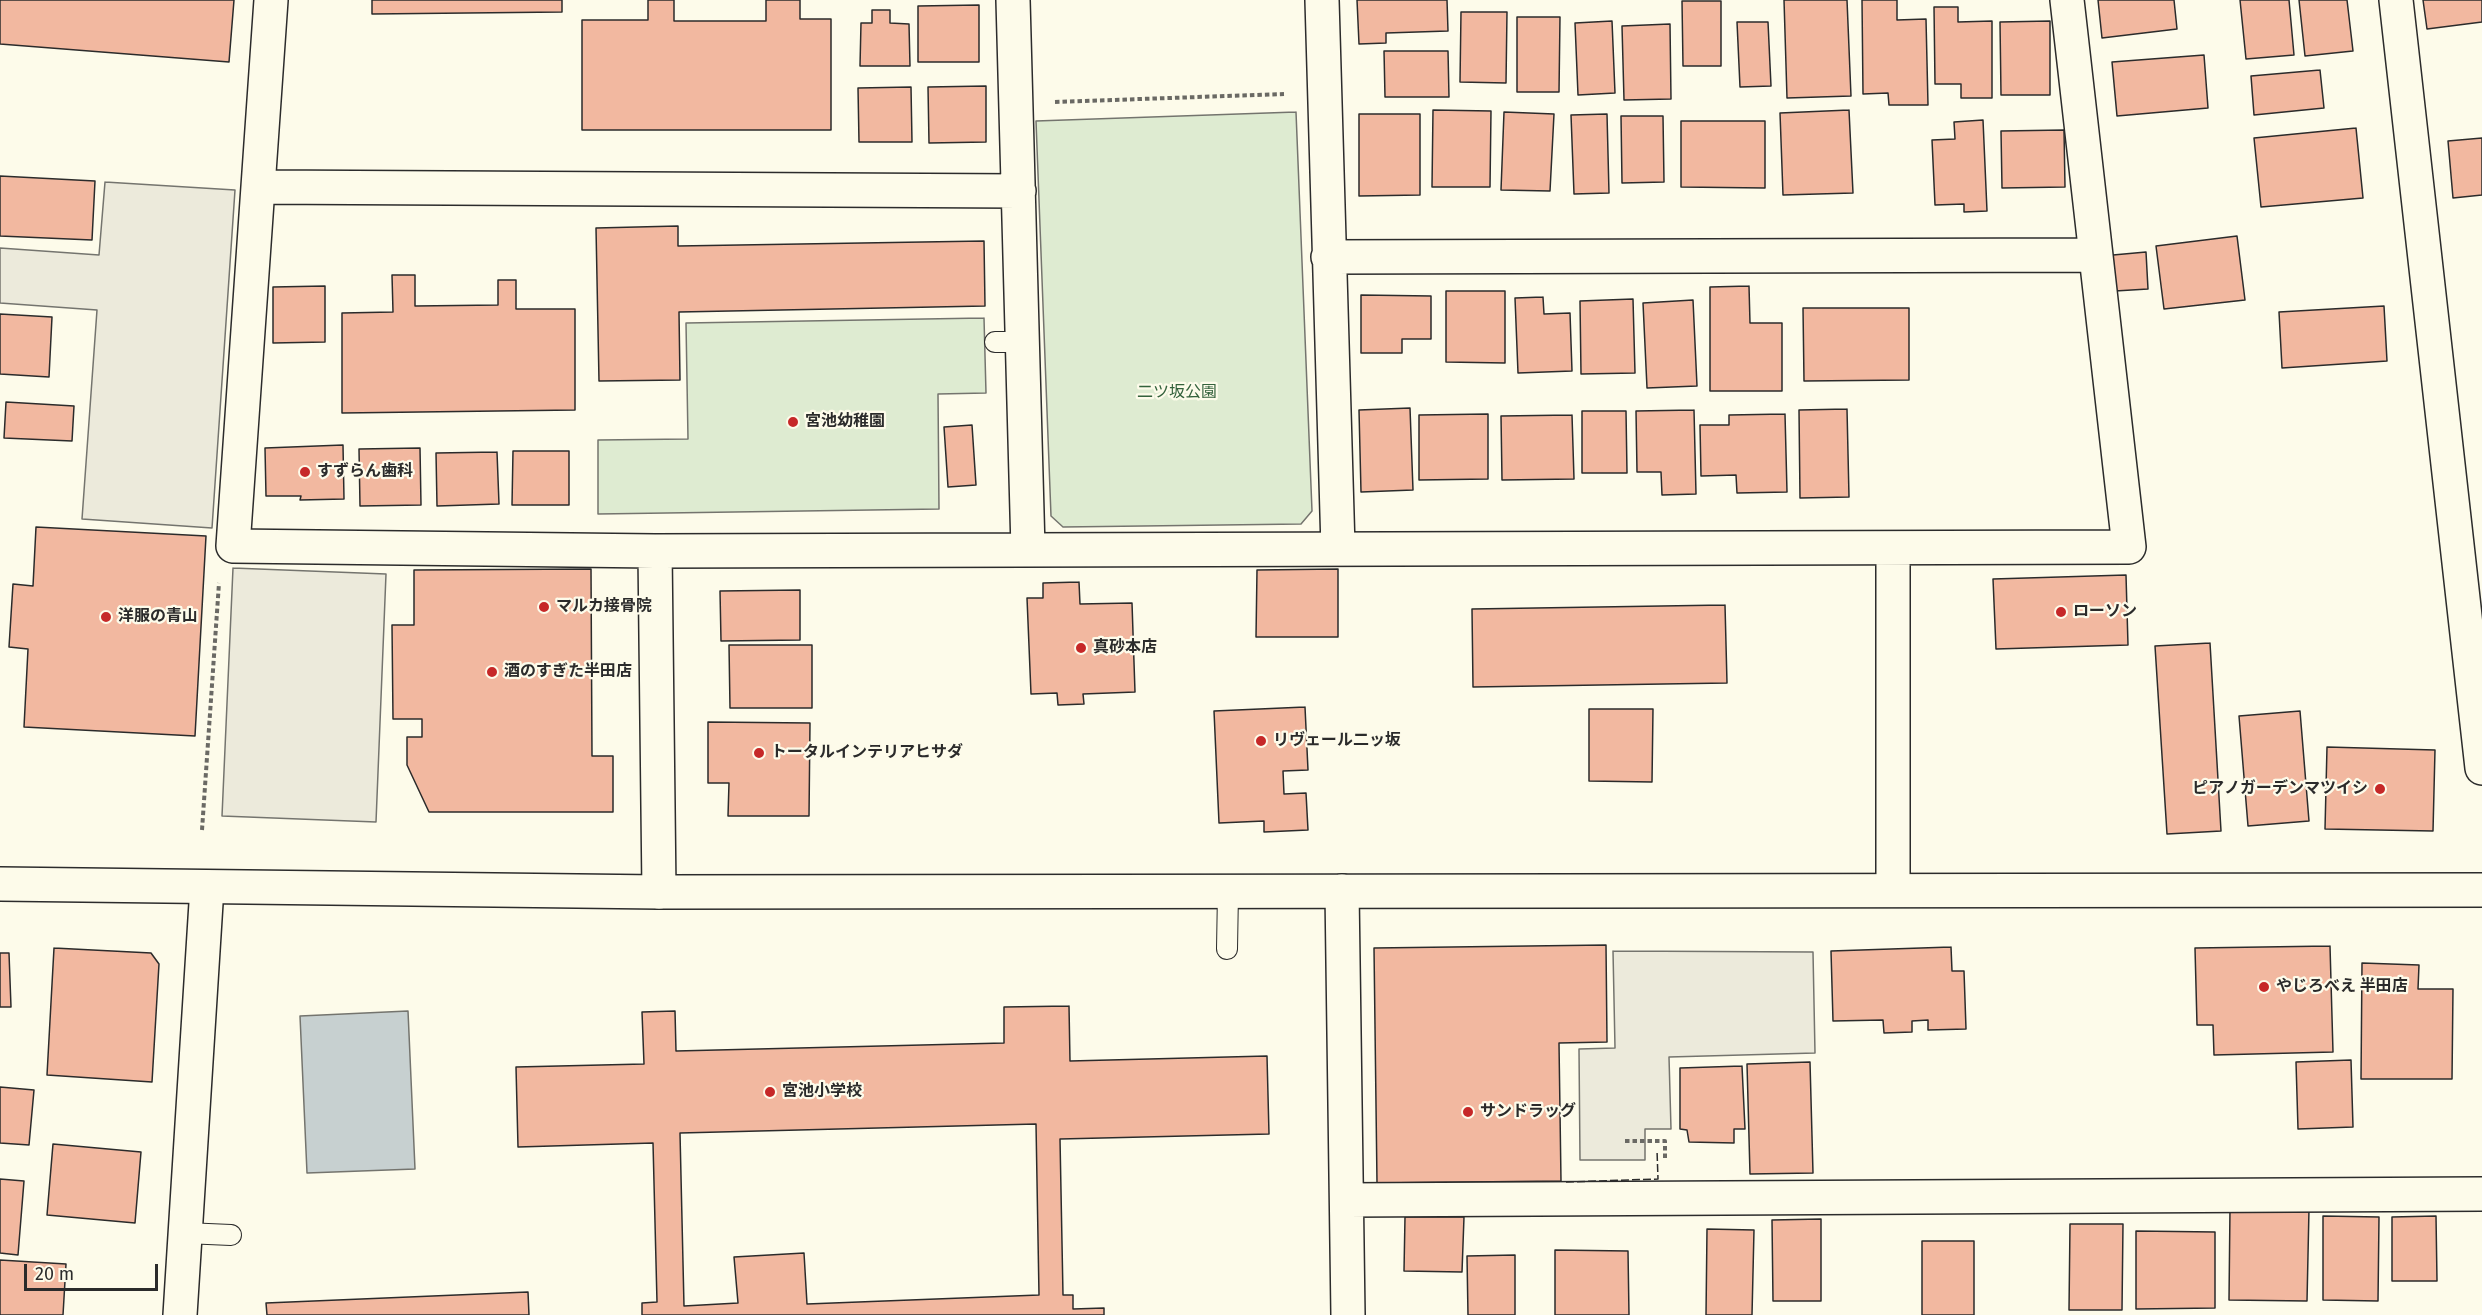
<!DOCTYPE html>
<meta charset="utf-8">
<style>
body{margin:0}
#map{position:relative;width:2482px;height:1315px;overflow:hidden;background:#fdfbea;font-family:"Fira Sans",sans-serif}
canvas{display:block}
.scale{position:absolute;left:24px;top:1264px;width:134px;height:27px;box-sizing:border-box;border:3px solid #2b2b2b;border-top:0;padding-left:8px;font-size:18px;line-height:21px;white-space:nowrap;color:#2b2b2b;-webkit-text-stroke:4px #fdfbea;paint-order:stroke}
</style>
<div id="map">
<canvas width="2482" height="1315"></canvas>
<div class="scale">20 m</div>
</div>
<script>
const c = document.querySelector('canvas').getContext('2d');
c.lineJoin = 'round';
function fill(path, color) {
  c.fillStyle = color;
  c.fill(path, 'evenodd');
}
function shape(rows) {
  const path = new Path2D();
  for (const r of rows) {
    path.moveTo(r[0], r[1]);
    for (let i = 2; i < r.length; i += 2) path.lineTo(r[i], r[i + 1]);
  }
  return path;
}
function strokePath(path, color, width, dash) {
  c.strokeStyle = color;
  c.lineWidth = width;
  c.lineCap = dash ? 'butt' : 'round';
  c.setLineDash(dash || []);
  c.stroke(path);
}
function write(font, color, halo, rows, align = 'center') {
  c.font = font + ' "Fira Sans","Noto Sans JP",sans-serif';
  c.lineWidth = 4.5;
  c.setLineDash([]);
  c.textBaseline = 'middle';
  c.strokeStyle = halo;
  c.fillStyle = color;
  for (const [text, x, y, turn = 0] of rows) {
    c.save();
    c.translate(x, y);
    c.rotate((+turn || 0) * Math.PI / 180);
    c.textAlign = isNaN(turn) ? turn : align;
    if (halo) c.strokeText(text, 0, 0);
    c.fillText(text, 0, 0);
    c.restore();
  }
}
const green = shape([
 [1296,112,1312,511,1301,524,1063,527,1051,516,1036,121,1296,112],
 [984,318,986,393,938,394,939,509,598,514,598,440,688,439,686,323,984,318]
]);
fill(green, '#deebd1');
strokePath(green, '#74746e', 1.5);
const parking = shape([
 [105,182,235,190,212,528,82,519,97,310,0,303,0,248,99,255,105,182],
 [233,568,386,574,376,822,222,816,233,568],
 [1613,951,1813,952,1815,1053,1669,1057,1671,1129,1645,1129,1645,1160,1580,1160,1579,1049,1615,1048,1613,951]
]);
fill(parking, '#eceadb');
strokePath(parking, '#74746e', 1.5);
const water = shape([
 [408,1011,415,1169,307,1173,300,1016,408,1011]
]);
fill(water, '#c7d0d0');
strokePath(water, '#74746e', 1.5);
const building = shape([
 [0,0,234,0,229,62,0,44,0,0],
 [372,0,562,0,562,12,372,14,372,0],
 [648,0,674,0,674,21,766,21,766,0,800,0,800,19,831,19,831,130,582,130,582,20,648,20,648,0],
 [1357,0,1447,0,1448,31,1386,33,1386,43,1359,44,1357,0],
 [1784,0,1847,0,1851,96,1787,98,1784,0],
 [1862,0,1897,0,1897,20,1926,19,1928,105,1889,105,1888,93,1863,94,1862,0],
 [2098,0,2174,0,2177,29,2102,38,2098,0],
 [2240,0,2289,0,2294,55,2246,59,2240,0],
 [2299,0,2347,0,2353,51,2305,56,2299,0],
 [2423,0,2482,0,2482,22,2427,29,2423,0],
 [1682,1,1721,1,1721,66,1683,66,1682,1],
 [979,5,979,62,918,62,918,6,979,5],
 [1934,7,1958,7,1958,22,1992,21,1992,98,1961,98,1961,84,1935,84,1934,7],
 [872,10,890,10,890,23,909,24,910,66,860,66,861,23,872,23,872,10],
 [1461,12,1507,12,1506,83,1460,82,1461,12],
 [1517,17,1560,17,1559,92,1517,92,1517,17],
 [1612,21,1615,93,1578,95,1575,23,1612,21],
 [2050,21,2050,95,2001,95,2000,22,2050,21],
 [1737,22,1768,22,1771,86,1740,87,1737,22],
 [1670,24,1671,99,1624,100,1622,26,1670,24],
 [1384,51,1448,51,1449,97,1385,97,1384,51],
 [2204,55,2208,108,2117,116,2112,62,2204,55],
 [2320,70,2324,108,2254,115,2251,76,2320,70],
 [986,86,986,142,929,143,928,87,986,86],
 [911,87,912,142,859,142,858,88,911,87],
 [1433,110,1491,111,1490,187,1432,187,1433,110],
 [1849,110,1853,193,1783,195,1780,113,1849,110],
 [1504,112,1554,114,1550,191,1501,190,1504,112],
 [1359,114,1420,114,1420,195,1359,196,1359,114],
 [1607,114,1609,193,1574,194,1571,115,1607,114],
 [1621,116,1663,116,1664,182,1622,183,1621,116],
 [1983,120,1987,211,1964,212,1964,204,1935,205,1932,140,1955,139,1954,122,1983,120],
 [1681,121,1765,121,1765,188,1681,187,1681,121],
 [2356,128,2363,198,2261,207,2254,138,2356,128],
 [2064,130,2065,187,2002,188,2001,131,2064,130],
 [2482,138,2482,195,2453,198,2448,141,2482,138],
 [0,176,95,181,92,240,0,236,0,176],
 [678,226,678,246,984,241,985,306,679,312,680,380,599,381,596,228,678,226],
 [2237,236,2245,300,2164,309,2156,246,2237,236],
 [2146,252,2148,289,2115,291,2113,255,2146,252],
 [392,275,415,275,415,306,498,305,498,280,516,280,516,309,575,309,575,410,342,413,342,313,393,312,392,275],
 [325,286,325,342,273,343,273,287,325,286],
 [1749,286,1750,323,1782,323,1782,391,1710,391,1710,287,1749,286],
 [1446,291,1505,291,1505,363,1446,362,1446,291],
 [1361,295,1431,296,1431,339,1402,339,1402,353,1361,353,1361,295],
 [1543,297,1544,314,1570,313,1572,371,1518,373,1515,298,1543,297],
 [1633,299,1635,373,1581,374,1580,301,1633,299],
 [1693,300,1697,386,1647,388,1643,303,1693,300],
 [2384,306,2387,361,2282,368,2279,312,2384,306],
 [1803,308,1909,308,1909,380,1804,381,1803,308],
 [0,314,52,317,49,377,0,374,0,314],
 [6,402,74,406,72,441,4,438,6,402],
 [1410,408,1413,490,1361,492,1359,410,1410,408],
 [1847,409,1849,497,1800,498,1799,410,1847,409],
 [1694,410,1696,494,1662,495,1661,472,1637,472,1636,411,1694,410],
 [1582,411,1626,411,1627,473,1582,473,1582,411],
 [1488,414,1488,479,1419,480,1419,415,1488,414],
 [1785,414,1787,492,1737,493,1736,475,1701,476,1700,425,1729,425,1729,415,1785,414],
 [1572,415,1574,479,1502,480,1501,416,1572,415],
 [972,425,976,485,948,487,944,427,972,425],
 [343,445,344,499,300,500,301,496,266,496,265,448,343,445],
 [420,448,421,505,360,506,359,449,420,448],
 [513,451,569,451,569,505,512,505,513,451],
 [497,452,499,504,437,506,436,453,497,452],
 [36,527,206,536,195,736,24,727,28,649,9,647,13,584,33,586,36,527],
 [591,569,592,756,613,756,613,812,429,812,407,765,407,737,422,737,422,719,393,719,392,625,414,625,414,570,591,569],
 [1338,569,1338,637,1256,637,1257,570,1338,569],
 [2126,575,2128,645,1996,649,1993,579,2126,575],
 [1079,582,1080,604,1132,603,1135,692,1083,694,1084,704,1058,705,1057,693,1031,694,1027,598,1043,598,1043,583,1079,582],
 [800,590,800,640,721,641,720,591,800,590],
 [1725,605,1727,683,1473,687,1472,609,1725,605],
 [2210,643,2221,831,2167,834,2155,646,2210,643],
 [729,645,812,645,812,708,730,708,729,645],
 [1305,707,1308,770,1283,771,1284,794,1306,793,1308,830,1264,832,1264,821,1219,823,1214,711,1305,707],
 [1589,709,1653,709,1652,782,1589,781,1589,709],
 [2300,711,2309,821,2248,826,2239,716,2300,711],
 [708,722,810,723,809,816,728,816,729,783,708,783,708,722],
 [2327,747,2435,750,2433,831,2325,829,2327,747],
 [1606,945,1607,1042,1559,1043,1561,1181,1377,1183,1374,948,1606,945],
 [2330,946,2333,1052,2214,1055,2213,1025,2197,1025,2195,948,2330,946],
 [1951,947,1952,971,1964,971,1966,1029,1928,1030,1928,1020,1912,1021,1912,1032,1884,1033,1883,1020,1833,1021,1831,951,1951,947],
 [54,948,151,953,159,964,152,1082,47,1075,54,948],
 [0,953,9,953,11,1007,0,1007,0,953],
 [2362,963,2419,965,2418,989,2453,989,2452,1079,2361,1079,2362,963],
 [1069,1006,1070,1061,1267,1056,1269,1134,1060,1139,1063,1295,1073,1295,1073,1309,1104,1308,1104,1315,642,1315,642,1303,657,1302,653,1143,518,1147,516,1067,644,1064,642,1012,675,1011,676,1051,1004,1043,1004,1007,1069,1006],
 [1036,1124,1039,1295,807,1304,804,1253,734,1257,738,1303,684,1306,680,1133,1036,1124],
 [2351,1060,2353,1127,2298,1129,2296,1062,2351,1060],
 [1810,1062,1813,1173,1750,1174,1747,1064,1810,1062],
 [1742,1066,1745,1129,1734,1129,1734,1143,1689,1142,1687,1130,1680,1129,1680,1068,1742,1066],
 [0,1087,34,1090,29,1145,0,1143,0,1087],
 [53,1144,141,1152,135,1223,47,1215,53,1144],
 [0,1179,24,1181,18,1255,0,1253,0,1179],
 [2230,1208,2309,1209,2307,1301,2229,1300,2230,1208],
 [2323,1216,2379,1217,2378,1301,2323,1300,2323,1216],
 [2436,1216,2437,1281,2392,1281,2392,1217,2436,1216],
 [1405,1217,1464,1217,1462,1272,1404,1271,1405,1217],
 [1821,1219,1821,1301,1773,1301,1772,1220,1821,1219],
 [2070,1224,2123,1224,2122,1310,2069,1310,2070,1224],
 [1707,1229,1754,1230,1752,1315,1706,1315,1707,1229],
 [2136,1231,2215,1232,2215,1308,2136,1309,2136,1231],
 [1922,1241,1974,1241,1974,1315,1922,1315,1922,1241],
 [1555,1250,1628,1251,1629,1315,1555,1315,1555,1250],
 [1515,1255,1515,1315,1468,1315,1467,1256,1515,1255],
 [0,1260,66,1264,63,1315,0,1315,0,1260],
 [528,1292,529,1315,267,1315,266,1303,528,1292]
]);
fill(building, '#f2b8a0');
strokePath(building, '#2b2b2b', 1.5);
const service = shape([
 [995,342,1023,342],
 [1227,949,1228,892],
 [185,1233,231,1235]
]);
const minor = shape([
 [271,0,233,546,655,551,2129,547,2067,0],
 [1013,0,1028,549],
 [1322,0,1338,548],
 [2396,0,2482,768],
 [259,187,1019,191],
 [1328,257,2095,255],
 [655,551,659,892],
 [1893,890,1893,550],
 [1342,891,1348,1315],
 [1347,1200,2482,1194],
 [180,1315,207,887]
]);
const tertiary = shape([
 [0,884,659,892,2482,890]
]);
strokePath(service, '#2b2b2b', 22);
strokePath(minor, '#2b2b2b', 36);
strokePath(tertiary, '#2b2b2b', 36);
strokePath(shape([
 [1055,102,1284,94],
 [202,830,219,583],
 [1625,1141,1665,1141,1665,1158]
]), '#6a6964', 4, [4.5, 3]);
strokePath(service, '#fdfbea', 20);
strokePath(minor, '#fdfbea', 33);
strokePath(tertiary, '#fdfbea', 33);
strokePath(shape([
 [1566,1182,1658,1179,1657,1150]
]), '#2b2b2b', 1.5, [8, 3]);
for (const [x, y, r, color] of [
 [793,422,6,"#c62828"],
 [305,472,6,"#c62828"],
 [544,607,6,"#c62828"],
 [2061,612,6,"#c62828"],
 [106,617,6,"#c62828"],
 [1081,648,6,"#c62828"],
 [492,672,6,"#c62828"],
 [1261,741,6,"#c62828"],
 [759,753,6,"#c62828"],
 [2380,789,6,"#c62828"],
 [2264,987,6,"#c62828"],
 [770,1092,6,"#c62828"],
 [1468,1112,6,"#c62828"]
]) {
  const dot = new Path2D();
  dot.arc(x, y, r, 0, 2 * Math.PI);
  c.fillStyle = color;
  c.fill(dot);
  strokePath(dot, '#fdfbea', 2);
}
write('16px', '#34623c', '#fdfbea', [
 ["二ツ坂公園",1177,393]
]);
write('bold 16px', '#2b2b2b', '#fdfbea', [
 ["宮池幼稚園",805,422],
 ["すずらん歯科",317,472],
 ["マルカ接骨院",556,607],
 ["ローソン",2073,612],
 ["洋服の青山",118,617],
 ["真砂本店",1093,648],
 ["酒のすぎた半田店",504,672],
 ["リヴェール二ッ坂",1273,741],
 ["トータルインテリアヒサダ",771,753],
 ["ピアノガーデンマツイシ",2368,789,"right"],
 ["やじろべえ 半田店",2276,987],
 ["宮池小学校",782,1092],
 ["サンドラッグ",1480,1112]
], 'left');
</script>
